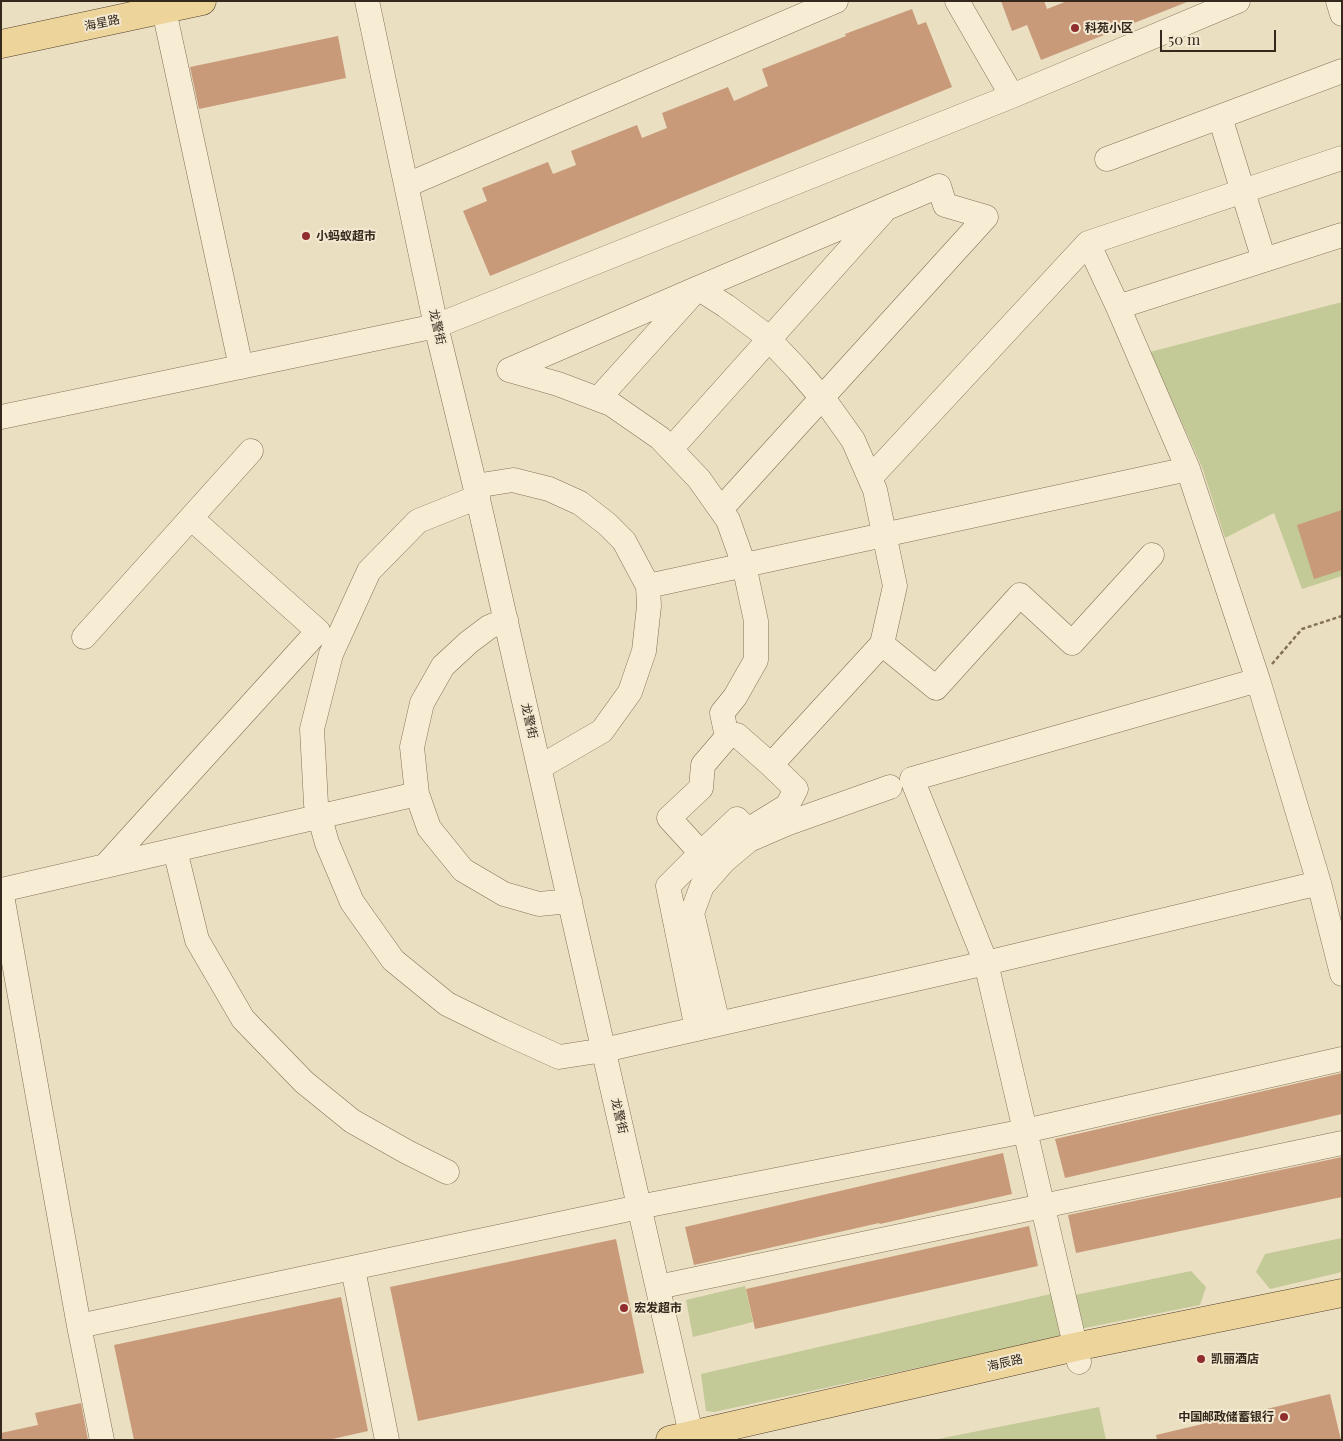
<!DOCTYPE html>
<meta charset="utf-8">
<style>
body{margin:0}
#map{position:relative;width:1343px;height:1441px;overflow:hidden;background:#ebdfc2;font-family:"Playfair Display",serif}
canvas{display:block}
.frame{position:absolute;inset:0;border:2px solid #35291e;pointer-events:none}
.scale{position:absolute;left:1160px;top:30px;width:116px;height:22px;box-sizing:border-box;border:2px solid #35291e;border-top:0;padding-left:6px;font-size:15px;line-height:18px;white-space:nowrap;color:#35291e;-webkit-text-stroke:4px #f3e9d1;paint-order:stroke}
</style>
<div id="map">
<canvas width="1343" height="1441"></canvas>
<div class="frame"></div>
<div class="scale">50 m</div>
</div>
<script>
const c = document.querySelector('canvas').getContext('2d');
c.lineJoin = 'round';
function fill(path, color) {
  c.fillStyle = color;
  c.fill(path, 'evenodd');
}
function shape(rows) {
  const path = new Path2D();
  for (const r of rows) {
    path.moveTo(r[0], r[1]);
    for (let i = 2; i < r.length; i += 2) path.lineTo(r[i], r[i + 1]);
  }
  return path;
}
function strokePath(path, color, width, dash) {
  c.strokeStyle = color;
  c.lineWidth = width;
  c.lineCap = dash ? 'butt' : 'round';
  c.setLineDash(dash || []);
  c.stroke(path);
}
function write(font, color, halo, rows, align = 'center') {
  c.font = font + ' "Playfair Display","Noto Sans SC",serif';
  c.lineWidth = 4;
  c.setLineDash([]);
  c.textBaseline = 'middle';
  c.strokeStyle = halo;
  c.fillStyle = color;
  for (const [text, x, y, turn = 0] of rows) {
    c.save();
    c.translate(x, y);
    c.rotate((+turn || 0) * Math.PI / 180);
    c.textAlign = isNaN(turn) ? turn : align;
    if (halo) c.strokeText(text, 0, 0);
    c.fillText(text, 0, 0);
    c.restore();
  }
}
fill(shape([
 [1342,302,1342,576,1302,589,1274,513,1225,538,1202,467,1150,352],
 [1342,1238,1342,1272,1270,1289,1256,1272,1265,1254],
 [1191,1271,1206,1287,1200,1305,1080,1329,1075,1295],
 [745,1286,753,1322,693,1337,686,1300],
 [1055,1293,1064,1336,714,1412,706,1411,701,1374],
 [1099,1407,1106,1440,933,1440]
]), '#c3c997');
fill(shape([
 [1001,1,1044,1,1047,9,1067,1,1187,2,1041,60,1027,25,1012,31],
 [912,9,918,25,926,22,952,87,490,276,463,211,487,201,482,188,548,162,553,174,576,165,571,151,637,125,642,138,667,128,662,113,728,87,734,101,768,86,762,69,846,36,845,34],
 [338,36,346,78,199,109,190,67],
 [1342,510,1342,570,1314,579,1297,525],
 [1342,1073,1342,1114,1065,1178,1055,1139],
 [1003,1153,1012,1194,880,1224,879,1223,694,1265,685,1227],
 [1342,1157,1342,1197,1076,1253,1068,1215],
 [1029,1226,1038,1266,755,1329,746,1289],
 [616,1239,644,1373,418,1421,390,1287],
 [341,1297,368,1431,328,1440,134,1440,114,1345],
 [1330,1394,1341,1440,1157,1440,1156,1435],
 [81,1403,88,1440,1,1440,1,1433,38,1425,35,1413]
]), '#c89a7a');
const minor = shape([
 [162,1,241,367],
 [367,1,436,326,475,486,691,1434,694,1440],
 [957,1,1012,96],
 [1338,1,1342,14],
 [1220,117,1264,260],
 [1107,159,1342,71],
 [407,185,836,1],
 [1088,243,1118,307,1188,469,1258,680,1319,883,1342,974],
 [1118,307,1342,235],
 [598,399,698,288,939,186,945,205,986,217,721,509],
 [1,417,436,326,1012,96,1238,1],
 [671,449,883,212],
 [870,478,1088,243,1342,158],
 [475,486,513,480,549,489,580,503,607,524,624,541,648,586,649,606,644,651,630,692,602,731,540,767],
 [478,497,418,521,369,571,331,654,312,729,316,804,327,843,352,902,393,960,447,1004,502,1031,559,1057,604,1050,986,963,1319,883],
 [648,586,1188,469],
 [506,620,489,627,469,642,443,666,422,703,412,747,417,794,429,828,463,870,504,894,539,904,570,901],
 [84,637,251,451],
 [882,644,936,688,1020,595,1072,643,1152,555],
 [175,850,197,940,243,1019,304,1082,352,1121,407,1152,447,1172],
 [701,853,737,819,748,830,787,806,796,789,771,765],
 [105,866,318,631,191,518],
 [1,890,79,1326,639,1207,1025,1131,1342,1059],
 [1,890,417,794],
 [718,1024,692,913,702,886,724,861,749,840,786,824,890,787],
 [697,1029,668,886,701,853,669,818,701,788,703,765,727,737,737,735,771,765,882,644,895,586,875,490,853,440,828,405,798,370,764,334,726,306,698,288,509,370,558,384,611,404,660,438,699,479,728,520,744,565,756,621,756,660,735,697,722,713,727,737],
 [353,1269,387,1440],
 [658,1287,1342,1143],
 [79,1326,102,1440],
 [1079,1362,986,963,912,779,1258,680]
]);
const major = shape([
 [1,44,202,1],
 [670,1440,1075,1347,1342,1293]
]);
strokePath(minor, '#84715a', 25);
strokePath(major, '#523f2e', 29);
strokePath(shape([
 [1272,664,1302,629,1342,616]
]), '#84715a', 2.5, [4, 2.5]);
strokePath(minor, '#f7edd5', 24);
strokePath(major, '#edd49b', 28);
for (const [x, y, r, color] of [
 [1075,28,5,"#902d2e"],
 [306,236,5,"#902d2e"],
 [624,1308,5,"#902d2e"],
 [1201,1359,5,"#902d2e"],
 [1284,1417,5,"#902d2e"]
]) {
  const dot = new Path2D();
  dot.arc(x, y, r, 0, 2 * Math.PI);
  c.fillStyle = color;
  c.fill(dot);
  strokePath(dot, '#f3e9d1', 2);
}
write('12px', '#35291e', '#f3e9d1', [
 ["海星路",102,23,-12],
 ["龙警街",437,327,77],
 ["龙警街",529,721,77],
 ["龙警街",619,1116,77],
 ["海辰路",1005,1363,-13]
]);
write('bold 12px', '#35291e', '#f3e9d1', [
 ["科苑小区",1085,28],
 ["小蚂蚁超市",316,236],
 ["宏发超市",634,1308],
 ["凯丽酒店",1211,1359],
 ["中国邮政储蓄银行",1274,1417,"right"]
], 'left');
</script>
